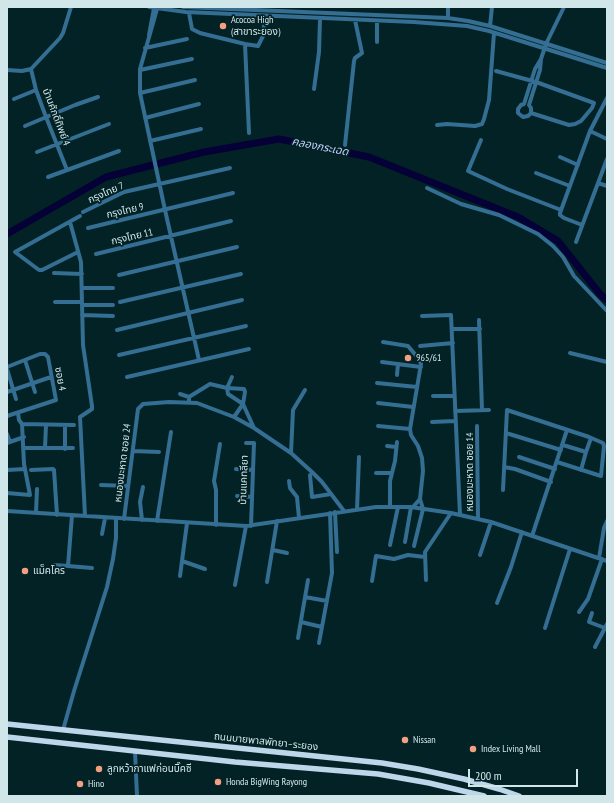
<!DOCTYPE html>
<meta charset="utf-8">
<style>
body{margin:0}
#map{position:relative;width:614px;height:803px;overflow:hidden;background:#032225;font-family:"PT Sans Narrow",sans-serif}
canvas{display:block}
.frame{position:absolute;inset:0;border:8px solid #d1e6e9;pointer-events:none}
.scale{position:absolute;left:468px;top:769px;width:110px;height:18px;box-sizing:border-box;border:2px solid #d1e6e9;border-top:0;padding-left:5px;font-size:12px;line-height:14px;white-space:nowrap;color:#d1e6e9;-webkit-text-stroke:3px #032225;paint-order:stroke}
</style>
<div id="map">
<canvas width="614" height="803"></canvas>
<div class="frame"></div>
<div class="scale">200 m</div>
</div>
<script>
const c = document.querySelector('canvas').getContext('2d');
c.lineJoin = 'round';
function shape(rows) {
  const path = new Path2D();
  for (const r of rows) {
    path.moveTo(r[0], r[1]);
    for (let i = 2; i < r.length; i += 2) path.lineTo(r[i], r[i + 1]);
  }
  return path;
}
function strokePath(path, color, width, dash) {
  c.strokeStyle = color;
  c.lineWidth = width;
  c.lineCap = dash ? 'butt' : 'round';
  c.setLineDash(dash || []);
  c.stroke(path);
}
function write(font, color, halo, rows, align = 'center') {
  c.font = font + ' "PT Sans Narrow","Noto Sans Thai",sans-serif';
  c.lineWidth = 3.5;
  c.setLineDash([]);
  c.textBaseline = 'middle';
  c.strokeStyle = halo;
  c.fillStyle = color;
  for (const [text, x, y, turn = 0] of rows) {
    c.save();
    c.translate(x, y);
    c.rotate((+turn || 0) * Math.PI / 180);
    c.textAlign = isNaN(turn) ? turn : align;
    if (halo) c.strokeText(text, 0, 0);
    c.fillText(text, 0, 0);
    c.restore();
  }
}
strokePath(shape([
 [7,234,106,177,204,152,279,139,369,157,518,217,558,241,600,294,607,300]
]), '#050035', 7);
strokePath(shape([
 [149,7,186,12,414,22,467,26,489,31,607,68],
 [183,7,448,18,468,21,490,26,607,63],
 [448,7,448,18],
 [157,9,140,69,140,93,165,210,199,360],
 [189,13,192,29,200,33,245,44,258,46,263,36,265,16],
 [490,26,492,7],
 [149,35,154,8],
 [377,42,377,21],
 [245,44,249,133],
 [145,48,187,39],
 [541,59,535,69,524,104,521,105,518,109,518,113,523,117,528,116,531,113,531,108,529,105,540,70,541,59,546,44,564,7],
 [31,69,36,90,46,117,67,170],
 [7,70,22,71,31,69,60,38,63,33,71,7],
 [140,70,192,59],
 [496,71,536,82,594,103,592,108,581,121,575,124,569,125,531,113],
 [314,89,319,52,320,19],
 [140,93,195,80],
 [14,99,36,90],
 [145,118,199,104],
 [437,125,447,124,475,126,482,124,484,119,489,100,494,33],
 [25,126,75,105,98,97],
 [590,131,607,139],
 [481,140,468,171,507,189,561,210],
 [150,141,201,129],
 [345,145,354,61,355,58,362,53,355,20],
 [37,152,109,124],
 [560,157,578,165],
 [536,173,570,186],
 [48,177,119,151],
 [598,183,607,186],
 [427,188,461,204,499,215,538,234,553,246,563,257,574,276,607,311],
 [83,212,124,192,230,168],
 [70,222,81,262,83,345,92,406,92,409,80,417,85,516],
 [582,225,564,218,560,215,560,213,590,131,607,98],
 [88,228,233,193],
 [576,242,607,159],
 [78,252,42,270,39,270,15,252,80,216],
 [96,254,231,221],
 [54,273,82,274],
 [119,275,237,247],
 [82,288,113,288],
 [55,302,82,302],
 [120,302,241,274],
 [82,305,113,305],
 [82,315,113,316],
 [422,316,451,315,460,515],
 [479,320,482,410],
 [452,329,480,329],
 [117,330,242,300],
 [383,342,408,346,419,359,421,364,410,429,411,435,418,446,422,458,423,471,420,499,423,509,414,546],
 [420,346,453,343],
 [570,353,607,362],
 [119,355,246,326],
 [25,360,35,392],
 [382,362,421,367],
 [7,367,40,354,45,354,48,357,56,400,7,416],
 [7,369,16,399],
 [397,375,398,364],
 [127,377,249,349],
 [232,377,227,388,244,389,245,392,243,404,234,417],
 [377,383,417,387],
 [7,392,51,377],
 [180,394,189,397],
 [433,396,454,396],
 [189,402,189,397,210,384,227,388,228,394,243,404,254,428],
 [378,403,413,407],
 [455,411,489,410],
 [432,422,455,421],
 [22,424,74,425],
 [65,426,65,449],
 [378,426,410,429],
 [477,426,478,519],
 [506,433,561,450],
 [7,434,10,442],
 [7,443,24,437],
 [246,443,254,443,251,526],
 [563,445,586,452,581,470],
 [387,446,396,447],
 [23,448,73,448],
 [45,448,46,425],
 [133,451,159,452],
 [586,452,591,438],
 [291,453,293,410,305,390],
 [519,457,555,469],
 [504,467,515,469,551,482],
 [236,469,253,470],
 [7,470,25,469],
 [31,470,53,469,54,470,57,515],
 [376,473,392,473],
 [310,475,312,497,331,494],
 [289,481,290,488,297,497,299,518],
 [101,485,128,486],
 [503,490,507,410,589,437,603,443,604,446,601,476,557,462],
 [7,493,30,495,24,464,22,424,19,420,18,413],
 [237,496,252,497],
 [390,507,390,481,395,461,397,442],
 [413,507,420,499],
 [357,510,359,457],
 [7,511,246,526,376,507,411,507,451,513,491,522,607,561],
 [335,512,337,552],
 [36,513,37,489],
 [72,515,68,566,92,568],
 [124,519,138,409,143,404,169,402,197,403,234,417,254,428,291,453,312,472,322,482,344,511],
 [142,520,140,502,143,487],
 [157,521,171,432],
 [216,525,216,490,214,481,220,444],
 [102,534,105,518],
 [532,536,567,430],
 [405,542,411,507],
 [390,545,398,507],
 [273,550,287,553],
 [480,555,491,522],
 [599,558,604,528,607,521],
 [182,561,205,569],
 [54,565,68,566],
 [180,576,187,523],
 [426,580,425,552,451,513],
 [372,581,376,556,394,559,408,555,425,557],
 [267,582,277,521],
 [235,585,246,526],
 [305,597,327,601],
 [497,603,511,567,522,532],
 [579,612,588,599,602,559],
 [592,613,589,622,605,628],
 [301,622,322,627],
 [545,628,570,549],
 [298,638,308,580],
 [319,643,332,573,330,513],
 [595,647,607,624],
 [63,730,74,691,107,587,113,559,116,538,116,519],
 [135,751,137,796]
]), '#346e93', 4);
strokePath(shape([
 [7,724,382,763,418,769,464,779,499,789,519,796],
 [7,737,235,762,378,774,429,783,484,796]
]), '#bdd6e9', 5.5);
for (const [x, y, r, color] of [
 [223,26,4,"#f3a081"],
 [408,358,4,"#f3a081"],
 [25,571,4,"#f3a081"],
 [405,740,4,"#f3a081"],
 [473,749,4,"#f3a081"],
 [99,769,4,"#f3a081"],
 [218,782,4,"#f3a081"],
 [80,784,4,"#f3a081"]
]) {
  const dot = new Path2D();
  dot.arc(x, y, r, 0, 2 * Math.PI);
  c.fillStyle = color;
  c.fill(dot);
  strokePath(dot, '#032225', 1.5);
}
write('10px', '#d1e6e9', '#032225', [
 ["Acocoa High",231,20],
 ["(สาขาระยอง)",231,32],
 ["965/61",416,358],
 ["แม็คโคร",33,571],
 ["Nissan",413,740],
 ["Index Living Mall",481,749],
 ["ลูกหว้ากาแฟก่อนบิ๊คซี",107,769],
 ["Honda BigWing Rayong",226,782],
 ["Hino",88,784]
], 'left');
write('10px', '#d1e6e9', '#032225', [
 ["บ้านศักดิ์ทิพย์ 4",56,117,69],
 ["กรุงไทย 7",106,193,-24],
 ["กรุงไทย 9",125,211,-13],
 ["กรุงไทย 11",132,237,-13],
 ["ซอย 4",60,379,79],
 ["หนองมะหาด ซอย 24",123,463,-83],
 ["หนองมะหาด ซอย 14",470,472,-90],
 ["บ้านแคทลียา",244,480,-88],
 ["ถนนบายพาสพัทยา–ระยอง",266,742,6]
]);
write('italic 11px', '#c5d1fe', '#032225', [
 ["คลองกระเฉด",320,147,11]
]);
</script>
